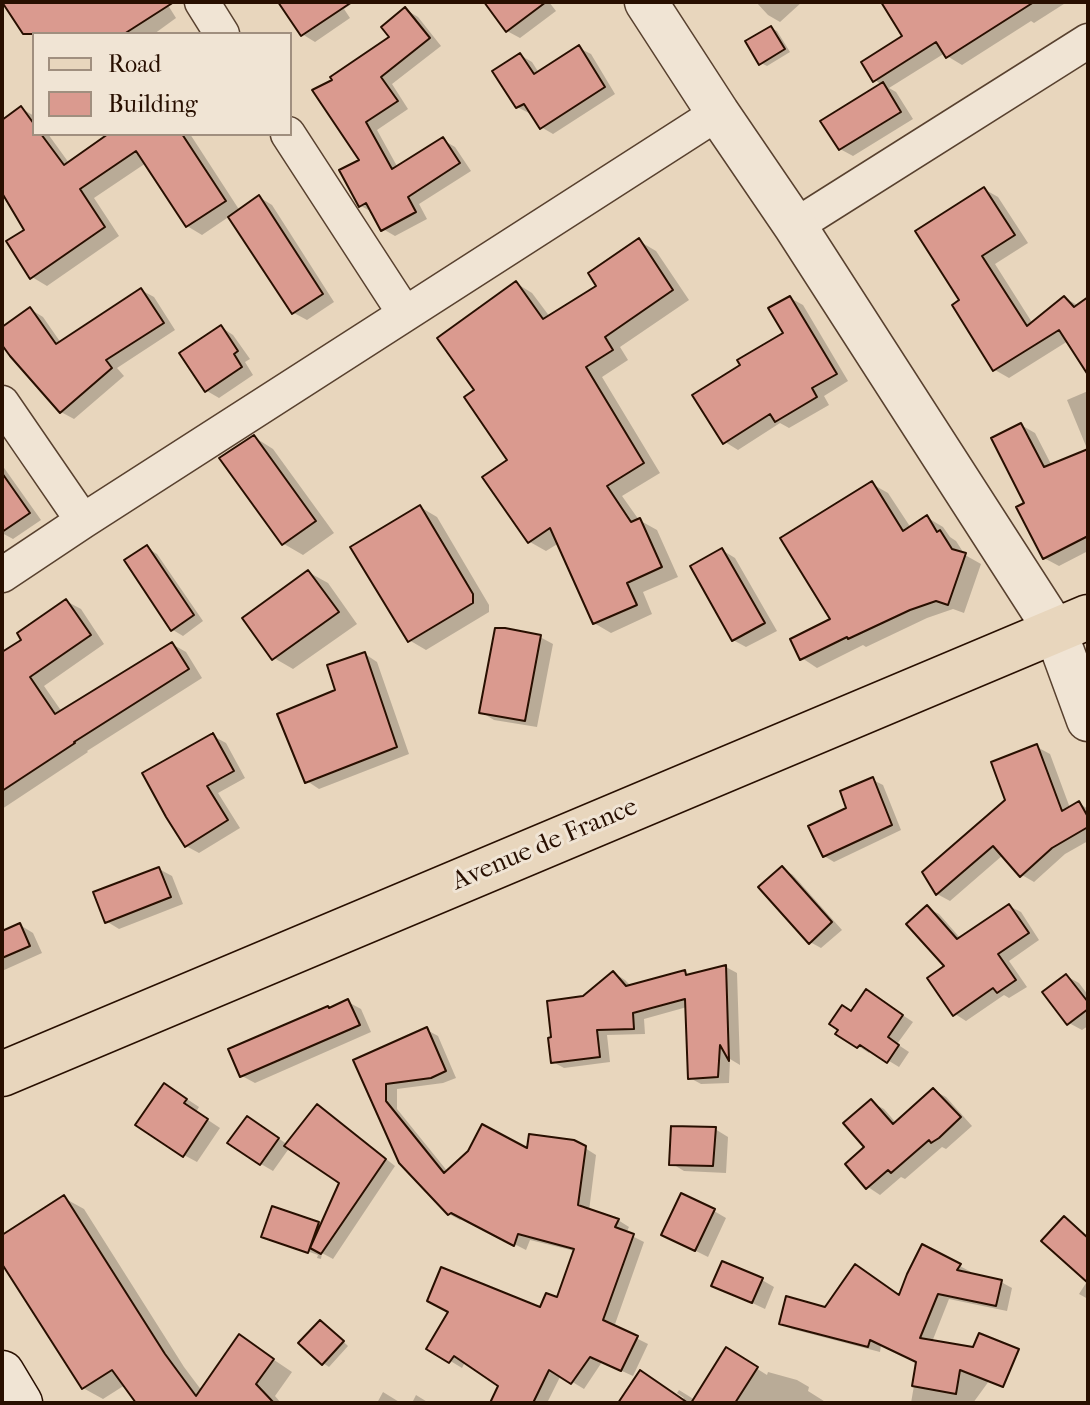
<!DOCTYPE html>
<style>
body{margin:0}
#map{position:relative;width:1090px;height:1405px;overflow:hidden;background:#e8d6bd;font-family:"IM FELL French Canon",serif}
canvas{display:block}
.frame{position:absolute;inset:0;border:4px solid #280f00;pointer-events:none}
.legend{position:absolute;left:32px;top:32px;width:260px;height:104px;box-sizing:border-box;background:#f0e4d4;border:2px solid #a08f7f;margin:0;padding:10px 14px;list-style:none;font-size:24px;color:#280f00}
.legend li{display:flex;align-items:center;gap:16px;height:40px}
.legend b{width:40px;border:2px solid #a08f7f}
</style>
<div id="map">
<canvas width="1090" height="1405"></canvas>
<div class="frame"></div>
<ul class="legend">
<li><b style="height:10px;background:#e8d6bd"></b>Road</li>
<li><b style="height:22px;background:#da9a8f"></b>Building</li>
</ul>
</div>
<script>
const c = document.querySelector('canvas').getContext('2d');
c.lineJoin = 'round';
function fill(path, color) {
  c.fillStyle = color;
  c.fill(path, 'evenodd');
}
function shape(rows) {
  const path = new Path2D();
  for (const r of rows) {
    path.moveTo(r[0], r[1]);
    for (let i = 2; i < r.length; i += 2) path.lineTo(r[i], r[i + 1]);
  }
  return path;
}
function strokePath(path, color, width, dash) {
  c.strokeStyle = color;
  c.lineWidth = width;
  c.lineCap = dash ? 'butt' : 'round';
  c.setLineDash(dash || []);
  c.stroke(path);
}
function write(font, color, halo, rows, align = 'center') {
  c.font = font + ' "IM FELL French Canon",serif';
  c.lineWidth = 6;
  c.setLineDash([]);
  c.textBaseline = 'middle';
  c.strokeStyle = halo;
  c.fillStyle = color;
  for (const [text, x, y, turn = 0] of rows) {
    c.save();
    c.translate(x, y);
    c.rotate((+turn || 0) * Math.PI / 180);
    c.textAlign = isNaN(turn) ? turn : align;
    if (halo) c.strokeText(text, 0, 0);
    c.fillText(text, 0, 0);
    c.restore();
  }
}
fill(shape([
 [4,2,166,2,176,18,154,34,44,34],
 [280,2,354,2,344,9,350,18,315,42,302,34],
 [486,2,549,2,556,11,520,38,507,31],
 [756,2,802,2,780,22,768,15],
 [917,2,1067,2,1034,23,1031,21,962,65,947,56,945,53,889,88,896,92,913,119,853,156,840,149,882,85,875,80,904,36],
 [406,10,418,17,441,46,392,84,408,109,377,130,398,168,443,140,455,147,471,171,419,204,427,219,395,236,383,229,374,213,361,206,362,160,335,81,392,38],
 [771,28,777,31,790,52,767,66,761,63],
 [579,48,591,54,615,94,553,134,541,127,532,112,529,113,517,107,520,55,532,62,539,73],
 [21,108,34,116,34,134,48,134,69,163,109,136,108,134,190,134,240,211,259,197,272,205,334,302,307,320,294,313,230,216,202,235,187,226,146,163,94,198,119,236,47,286,32,277,27,230,4,193,2,194,2,122],
 [984,189,998,197,1028,243,995,264,1033,324,1065,298,1079,306,1088,300,1088,371,1068,341,1009,378,995,370,962,301],
 [639,241,656,251,689,300,620,347,628,360,602,377,660,473,622,496,639,520,657,530,678,577,643,592,652,614,611,633,594,623,559,543,546,551,530,542,510,460,477,390,516,283,532,293,550,317,599,286],
 [141,290,154,297,175,330,117,368,124,376,74,419,61,412,2,341,2,329,30,309,43,317,61,343],
 [790,298,803,305,848,381,824,396,829,405,789,428,780,423,738,450,725,442,786,333],
 [221,327,233,335,250,359,245,362,253,375,219,398,207,391],
 [1088,391,1088,451,1067,400],
 [1021,425,1035,433,1052,466,1088,451,1088,551,1059,566,1044,558,1027,504],
 [254,437,273,449,334,533,303,555,284,544,222,458],
 [2,465,41,520,13,539,2,533],
 [872,484,888,493,911,528,928,518,943,527,950,537,956,541,965,555,981,564,964,613,953,609,927,618,866,647,863,645,817,668,802,658,833,620],
 [420,507,437,517,489,605,489,612,426,650,409,640],
 [147,548,157,554,203,621,183,636,173,630,127,560],
 [722,550,735,558,777,631,746,647,733,640],
 [308,572,328,583,357,624,293,669,274,658],
 [66,601,81,609,104,644,44,686,62,712,172,644,186,652,202,678,87,751,88,752,2,809,2,655,24,640],
 [540,637,553,644,537,727,494,720,481,712],
 [365,654,377,662,409,754,319,789,307,781,338,691],
 [213,736,226,743,245,778,218,793,240,828,199,853,186,846],
 [1037,747,1050,754,1070,808,1079,803,1088,809,1088,841,1065,854,1034,882,1022,875,1003,855,950,901,937,894,925,872,1007,800],
 [873,780,883,785,901,830,834,862,824,856,849,809],
 [782,868,793,875,842,930,821,948,810,942],
 [159,869,172,876,183,904,119,929,106,921],
 [1009,906,1021,912,1039,940,1009,961,1027,987,1009,998,1004,995,966,1021,955,1014,947,966,927,908,939,914,961,939],
 [20,925,33,933,42,953,2,971,2,933],
 [726,967,737,973,740,1065,730,1059,729,1083,701,1084,690,1078,687,1007,644,1019,645,1034,607,1035,610,1062,564,1068,553,1062,584,998,614,973,625,980,631,986,684,972,691,976],
 [1066,976,1079,983,1088,995,1088,1026,1082,1030,1069,1023],
 [877,998,913,1022,897,1044,909,1052,899,1067,871,1050,869,1053,838,1033],
 [348,1002,361,1009,371,1032,255,1083,242,1076,331,1010],
 [427,1030,438,1036,456,1078,443,1083,397,1089,397,1109,448,1172,528,1152,585,1148,596,1155,589,1211,618,1220,629,1227,626,1233,644,1242,614,1327,648,1344,633,1376,602,1362,584,1389,561,1375,547,1403,518,1403,501,1386,465,1362,462,1368,429,1348,541,1309,558,1300,575,1251,530,1240,526,1250,463,1218,460,1220,449,1214,355,1061],
 [933,1090,946,1097,972,1126,946,1149,942,1147,905,1179,901,1177,880,1195,868,1187,867,1148,871,1102,884,1109,897,1124],
 [178,1093,199,1107,196,1112,220,1128,197,1162,184,1155],
 [328,1113,395,1166,333,1259,322,1253,321,1259,317,1258,318,1255,274,1239,274,1242,263,1236,274,1208,322,1226,341,1182,290,1147,273,1171,261,1164,260,1125,288,1145],
 [715,1129,728,1137,726,1173,684,1171,671,1163],
 [64,1198,84,1209,184,1367,202,1391,240,1337,292,1372,275,1396,281,1403,138,1403,125,1385,103,1399,83,1388,2,1260,2,1238],
 [714,1211,726,1218,708,1257,676,1241],
 [1064,1219,1075,1225,1088,1237,1088,1299,1079,1294,1088,1280],
 [923,1246,971,1272,969,1275,1001,1282,1012,1288,1007,1311,949,1299,932,1342,1005,1359,973,1403,911,1403,918,1362,881,1345,880,1352,792,1329,781,1323,826,1309,900,1297],
 [762,1280,774,1287,765,1309,714,1285],
 [326,1325,348,1346,329,1367,323,1363],
 [727,1350,767,1375,768,1372,797,1380,809,1387,808,1391,827,1403,620,1403,681,1401,684,1398,677,1393,679,1390,695,1400],
 [383,1392,396,1400,401,1403,377,1403],
 [416,1395,429,1403,412,1403]
]), '#0003');
const building = shape([
 [2,2,174,2,124,34,23,34,2,2],
 [278,2,352,2,301,36,278,2],
 [484,2,546,2,506,32,484,2],
 [881,2,1034,2,946,58,936,42,873,82,861,62,902,36,881,2],
 [405,7,430,38,381,77,398,101,366,122,392,169,443,137,460,163,408,197,416,212,381,231,366,203,359,207,339,170,359,160,312,90,332,80,330,77,389,37,381,27,405,7],
 [771,26,785,49,759,65,745,41,771,26],
 [579,45,605,87,540,129,524,104,516,108,492,71,520,53,534,74,579,45],
 [883,82,901,112,839,150,820,121,883,82],
 [21,106,34,124,34,134,41,134,64,165,108,134,182,134,226,201,186,227,136,151,80,189,105,227,30,279,6,241,24,230,2,193,2,120,21,106],
 [984,187,1015,235,982,256,1027,326,1064,296,1074,307,1088,297,1088,375,1059,330,993,371,952,305,959,300,915,231,984,187],
 [259,195,323,294,292,314,228,217,259,195],
 [639,238,673,290,605,337,613,350,586,367,644,463,607,486,631,522,640,518,662,567,627,583,637,605,593,624,550,528,528,543,482,477,507,460,464,397,474,390,437,338,516,281,543,319,596,286,588,273,639,238],
 [141,288,164,323,106,360,112,368,60,413,10,356,2,345,2,327,30,307,56,344,141,288],
 [790,296,837,374,812,388,817,397,775,422,770,414,723,444,692,395,740,365,737,360,783,333,768,308,790,296],
 [221,325,238,351,234,354,242,367,205,392,179,353,221,325],
 [1021,423,1044,467,1088,449,1088,536,1043,559,1016,507,1024,503,991,438,1021,423],
 [254,435,316,521,282,545,219,458,254,435],
 [2,473,30,513,2,532,2,473],
 [872,481,903,531,927,515,937,532,940,530,952,549,966,553,948,605,936,601,910,610,848,639,847,637,800,660,790,639,830,619,780,538,872,481],
 [420,505,473,594,473,603,408,642,350,547,420,505],
 [147,545,194,615,171,631,124,560,147,545],
 [722,548,765,623,732,641,690,566,722,548],
 [308,570,339,612,272,660,242,618,308,570],
 [66,599,91,635,30,677,55,714,172,642,189,669,74,742,75,743,2,791,2,652,21,640,17,633,66,599],
 [495,628,505,628,541,635,525,721,479,713,495,628],
 [365,652,397,747,305,783,277,714,335,690,327,665,365,652],
 [213,733,234,771,207,786,228,820,185,847,166,817,142,773,213,733],
 [1037,744,1062,811,1079,801,1088,817,1088,827,1052,848,1020,877,993,846,936,895,922,872,1005,800,991,762,1037,744],
 [873,777,892,825,823,857,808,826,846,808,840,791,873,777],
 [782,866,832,922,809,944,758,887,782,866],
 [159,867,171,897,105,923,93,892,159,867],
 [1009,904,1029,933,998,954,1016,980,997,993,993,988,953,1016,927,978,944,966,906,924,927,905,957,939,1009,904],
 [20,923,30,946,2,958,2,931,20,923],
 [726,965,729,1061,720,1045,718,1077,688,1079,685,999,633,1013,634,1029,597,1030,600,1057,551,1063,548,1038,551,1037,547,1001,583,996,613,971,626,986,685,970,686,975,726,965],
 [1066,974,1088,1002,1088,1009,1067,1025,1042,992,1066,974],
 [866,989,903,1015,888,1037,899,1045,887,1063,860,1045,857,1048,835,1034,838,1030,829,1024,842,1005,851,1011,866,989],
 [348,999,360,1025,240,1077,228,1049,328,1006,329,1008,348,999],
 [427,1027,446,1071,431,1078,386,1084,386,1101,444,1173,468,1151,482,1124,527,1148,529,1134,574,1140,586,1146,578,1205,619,1219,615,1227,634,1234,603,1320,638,1336,621,1371,590,1357,571,1384,549,1370,533,1403,490,1403,498,1386,454,1356,449,1363,426,1349,448,1312,427,1301,441,1267,540,1307,546,1293,557,1297,574,1249,518,1234,514,1246,451,1213,448,1215,399,1163,353,1060,427,1027],
 [164,1083,187,1099,184,1103,208,1119,183,1157,135,1125,164,1083],
 [933,1088,961,1117,939,1138,931,1143,929,1140,891,1173,888,1170,866,1189,845,1164,864,1147,843,1123,871,1099,893,1124,933,1088],
 [317,1104,386,1159,321,1254,310,1248,339,1183,284,1146,317,1104],
 [247,1116,279,1138,260,1165,227,1143,247,1116],
 [671,1126,716,1127,713,1166,669,1165,671,1126],
 [681,1193,715,1209,695,1251,661,1235,681,1193],
 [64,1195,165,1354,196,1396,239,1334,274,1359,256,1384,274,1403,136,1403,112,1370,82,1389,2,1264,2,1235,64,1195],
 [272,1206,319,1222,308,1253,261,1237,272,1206],
 [1064,1216,1088,1238,1088,1283,1041,1241,1064,1216],
 [922,1244,961,1264,957,1270,1002,1280,996,1306,938,1294,920,1338,973,1347,979,1333,1019,1349,1003,1387,960,1370,956,1394,912,1386,916,1362,870,1340,868,1347,779,1324,786,1296,825,1307,855,1264,899,1295,907,1274,922,1244],
 [722,1261,763,1278,752,1303,711,1286,722,1261],
 [320,1320,344,1341,322,1365,298,1343,320,1320],
 [726,1347,758,1367,735,1403,691,1403,726,1347],
 [640,1370,688,1403,618,1403,640,1370]
]);
fill(building, '#da9a8f');
strokePath(building, '#280f00', 2);
const minor = shape([
 [202,2,222,34],
 [288,134,405,314],
 [795,226,1088,41],
 [2,403,83,521],
 [2,575,83,521,718,113]
]);
const tertiary = shape([
 [646,2,718,113,795,226,1055,630,1088,720]
]);
const secondary = shape([
 [2,1373,20,1403]
]);
const primary = shape([
 [2,1074,1088,617]
]);
strokePath(minor, '#58412f', 37);
strokePath(tertiary, '#58412f', 45);
strokePath(secondary, '#280f00', 47);
strokePath(primary, '#280f00', 47);
strokePath(minor, '#f0e4d4', 34);
strokePath(tertiary, '#f0e4d4', 42);
strokePath(secondary, '#f0e4d4', 44);
strokePath(primary, '#e8d6bd', 44);
write('26px', '#280f00', '#f0e4d4', [
 ["Avenue de France",545,845,-23]
]);
</script>
